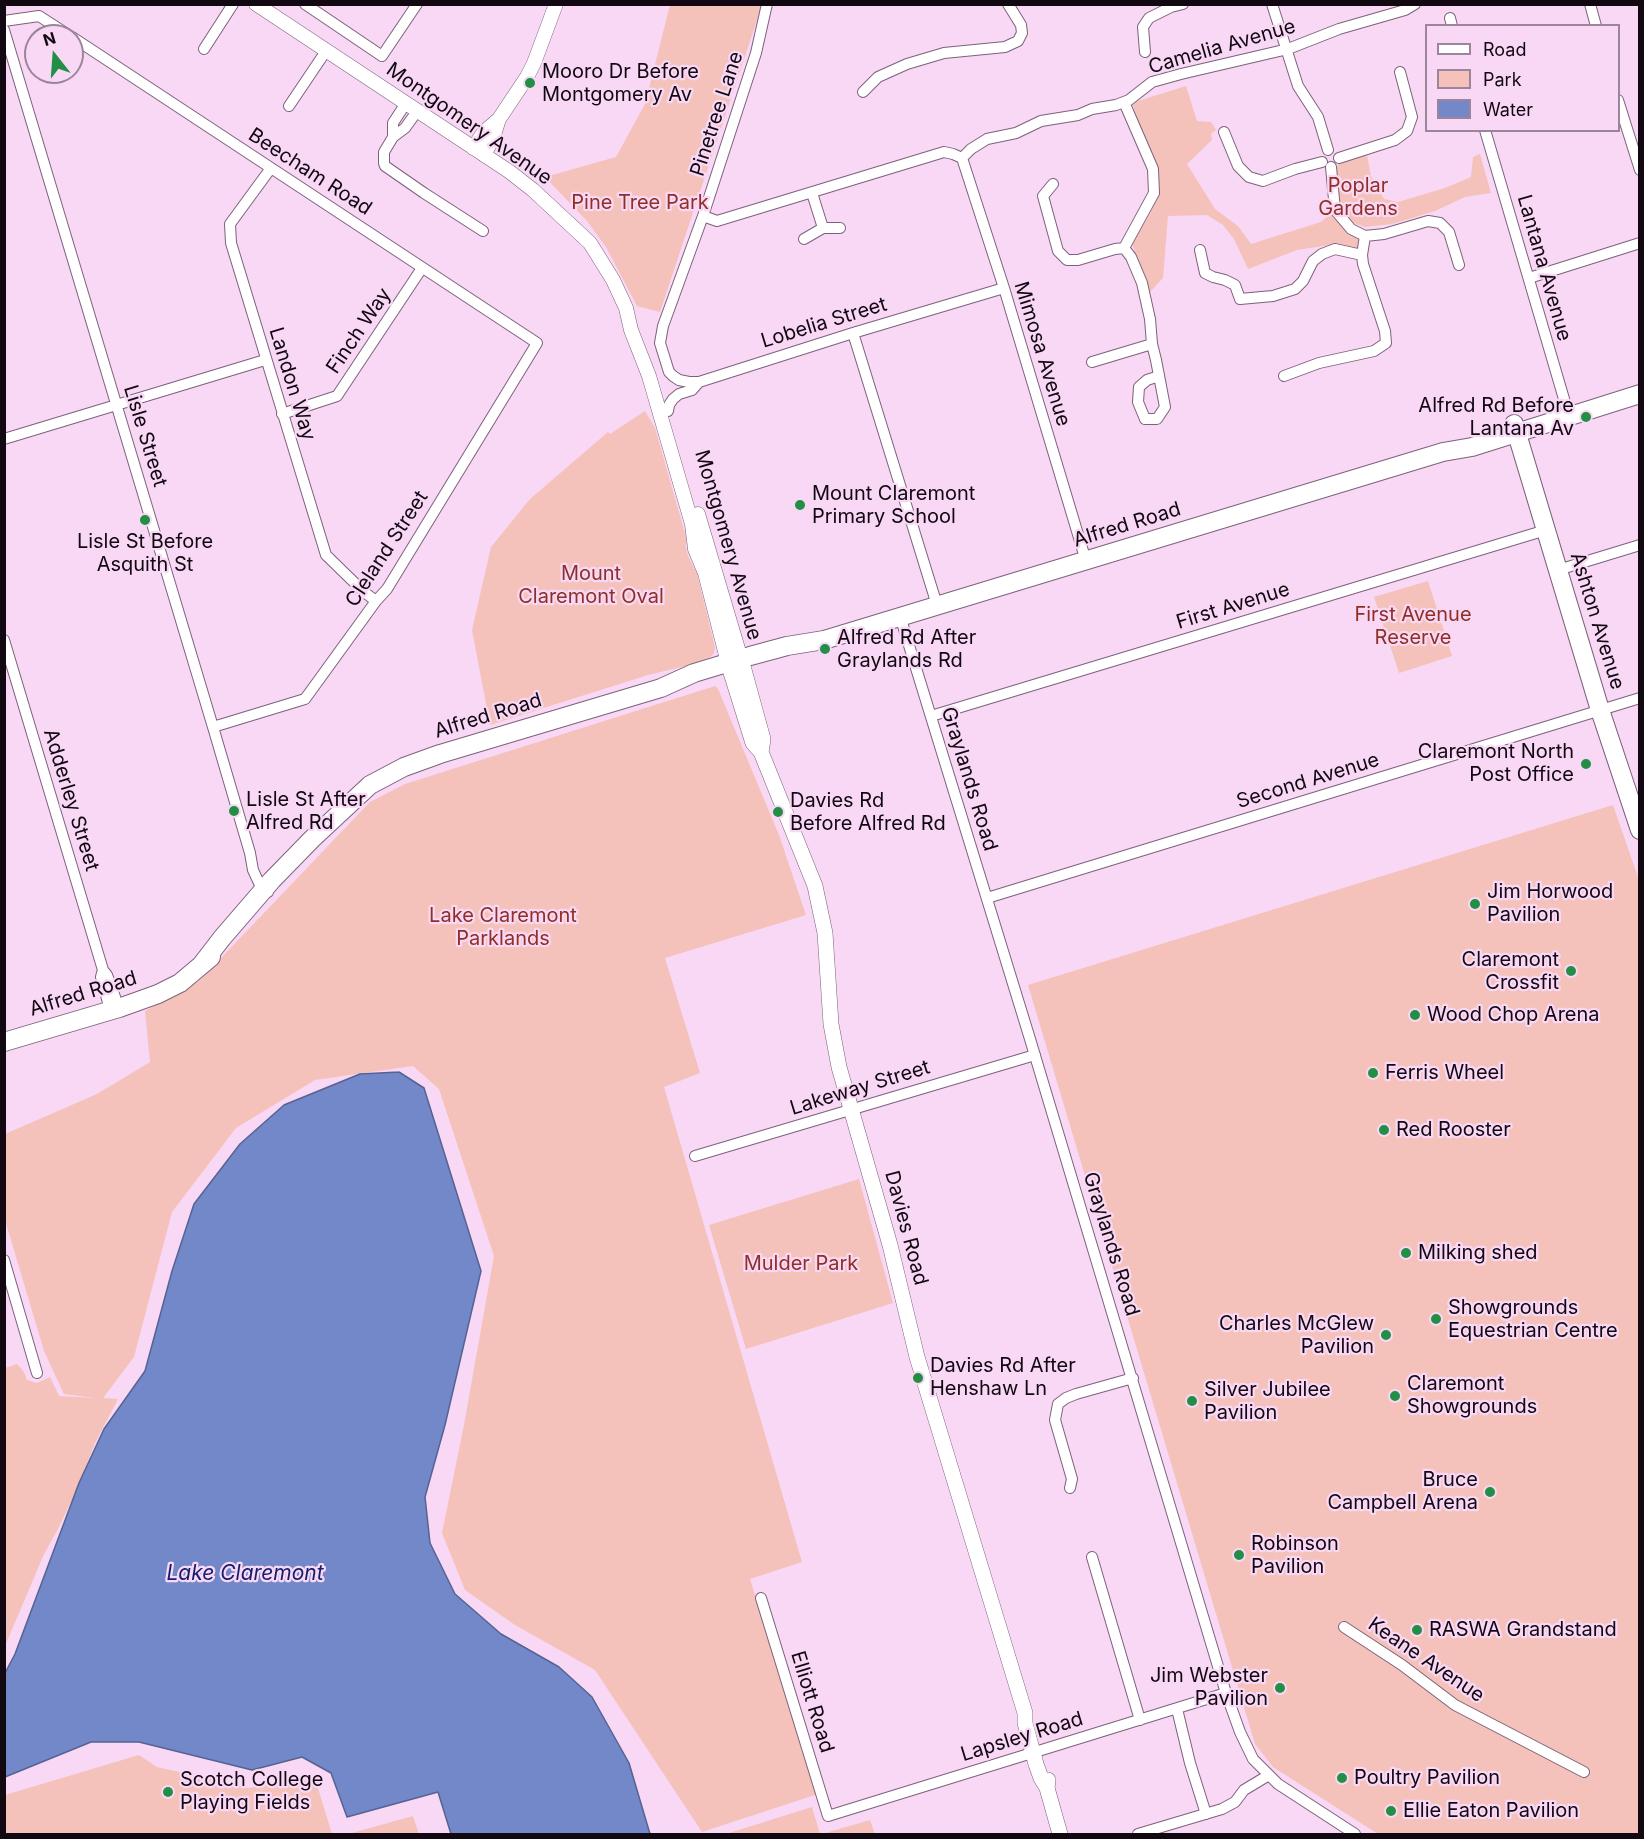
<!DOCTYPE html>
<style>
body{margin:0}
#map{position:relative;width:1644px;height:1839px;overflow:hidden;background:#f8d8f5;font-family:Inter,sans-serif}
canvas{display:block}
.frame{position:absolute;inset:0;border:6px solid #120812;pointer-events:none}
.legend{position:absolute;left:1425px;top:24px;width:195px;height:108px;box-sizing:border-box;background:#f8d8f5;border:2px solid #9c859a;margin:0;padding:8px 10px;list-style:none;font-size:18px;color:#120812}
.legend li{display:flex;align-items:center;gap:12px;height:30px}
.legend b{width:30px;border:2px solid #9c859a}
.north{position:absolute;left:24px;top:24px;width:60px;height:60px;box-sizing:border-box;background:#f8d8f5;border:2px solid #9c859a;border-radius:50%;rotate:343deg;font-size:16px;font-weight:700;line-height:24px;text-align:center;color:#120812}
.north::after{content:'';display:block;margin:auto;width:21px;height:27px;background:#238e45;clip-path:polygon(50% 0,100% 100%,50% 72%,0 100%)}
</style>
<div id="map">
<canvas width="1644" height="1839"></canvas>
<div class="frame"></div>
<ul class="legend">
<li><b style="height:8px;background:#fff"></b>Road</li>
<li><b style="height:16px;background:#f4c2ba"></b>Park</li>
<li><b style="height:16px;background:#7388c9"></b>Water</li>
</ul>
<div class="north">N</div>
</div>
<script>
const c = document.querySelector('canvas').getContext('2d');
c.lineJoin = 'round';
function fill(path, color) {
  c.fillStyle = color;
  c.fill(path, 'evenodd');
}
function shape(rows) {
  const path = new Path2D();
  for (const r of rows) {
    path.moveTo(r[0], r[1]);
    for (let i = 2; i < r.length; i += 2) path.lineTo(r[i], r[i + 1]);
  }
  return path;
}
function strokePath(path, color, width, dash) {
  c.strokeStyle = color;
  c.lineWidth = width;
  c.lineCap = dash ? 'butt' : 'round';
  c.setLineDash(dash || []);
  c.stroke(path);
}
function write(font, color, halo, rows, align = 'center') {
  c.font = font + ' Inter,sans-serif';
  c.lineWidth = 4.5;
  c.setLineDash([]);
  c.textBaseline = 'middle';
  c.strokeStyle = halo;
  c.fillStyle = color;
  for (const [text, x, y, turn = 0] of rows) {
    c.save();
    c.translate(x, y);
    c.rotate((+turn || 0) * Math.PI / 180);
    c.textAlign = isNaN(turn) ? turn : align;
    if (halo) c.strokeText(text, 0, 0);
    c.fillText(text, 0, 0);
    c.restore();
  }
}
fill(shape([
 [670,5,762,5,660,312,637,306,606,247,587,221,545,177,616,157,645,104],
 [1186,86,1197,121,1211,122,1216,130,1211,134,1212,140,1187,164,1215,209,1238,226,1251,244,1321,222,1331,213,1361,238,1359,250,1336,244,1297,250,1248,269,1234,239,1223,225,1207,215,1168,216,1163,278,1150,292,1132,244,1150,214,1160,189,1157,171,1139,126,1133,105,1138,101],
 [1480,154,1491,193,1465,197,1435,211,1392,224,1365,227,1351,222,1338,208,1332,172,1342,161,1367,155,1371,176,1384,199,1398,202,1445,188,1471,177,1473,157],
 [645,411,655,428,686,537,686,548,688,556,697,574,715,647,714,653,710,657,690,665,648,675,490,725,472,630,491,547,530,499,608,432,610,434],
 [1428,581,1452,656,1399,673,1374,597],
 [715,686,718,689,779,835,806,915,665,958,700,1073,664,1087,802,1562,750,1579,818,1794,702,1832,595,1670,515,1625,465,1590,442,1533,464,1425,494,1256,439,1089,413,1066,315,1080,236,1128,172,1212,134,1357,103,1398,118,1399,95,1443,78,1487,58,1529,44,1554,5,1646,5,1368,17,1364,24,1372,27,1380,37,1383,50,1377,59,1396,96,1398,64,1394,44,1351,5,1220,5,1134,97,1094,150,1062,145,1011,199,981,370,802,405,784],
 [1613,805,1640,883,1639,1834,1378,1834,1273,1767,1255,1744,1028,985],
 [859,1179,893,1303,746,1349,709,1225],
 [139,1755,157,1767,249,1788,298,1777,317,1785,332,1834,5,1834,5,1795],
 [812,1807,820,1834,726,1834],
 [413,1816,419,1834,348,1834],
 [870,1820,875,1834,822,1834]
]), '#f4c2ba');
const water = shape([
 [399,1072,424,1088,481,1271,445,1425,425,1497,430,1543,455,1594,501,1634,559,1667,592,1697,629,1763,650,1834,451,1834,438,1792,347,1817,331,1773,302,1757,252,1770,139,1742,91,1742,5,1777,5,1673,15,1654,79,1483,104,1429,145,1371,172,1271,194,1204,240,1144,284,1105,360,1074,399,1072]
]);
fill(water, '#7388c9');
strokePath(water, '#566292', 1.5);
const minor = shape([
 [305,4,382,56,417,4],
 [1272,4,1298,86,1318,117,1328,150],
 [1590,4,1596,26],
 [1450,18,1452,26],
 [4,21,39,16,70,36],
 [4,30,213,727,250,853,253,870,259,883,268,892],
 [72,37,537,343,387,589,376,601,305,699,213,727],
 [204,49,233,4],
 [1145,52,1143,27,1149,18,1171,7,1183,4],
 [863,92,878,77,907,64,944,53,1005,47,1018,41,1022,33,1021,25,1008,4],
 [1618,100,1640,170],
 [1124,102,1153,169,1154,193,1124,248,1131,257,1142,283,1150,319,1152,344,1156,360,1165,407,1157,419,1145,419,1138,402,1139,387,1147,380,1159,376],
 [289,106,326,51],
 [418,110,405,128,393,137,384,152,384,163,385,166,424,193,483,231],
 [1485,130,1569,416],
 [1224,132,1238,166,1249,177,1263,181,1295,169,1322,162],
 [393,137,393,123,406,103],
 [962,158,1004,288,1086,561],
 [1339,158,1395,140,1407,131,1412,117,1400,72],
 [1331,167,1335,210,1351,229,1365,236,1384,234,1428,221,1440,223,1449,232,1459,265],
 [271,168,230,224,231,243,326,555,364,592,376,601],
 [1053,184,1043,196,1058,251,1067,260,1078,260,1115,249,1124,248],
 [703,216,717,221,944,152,953,154,962,158,971,149,987,139,1016,133,1041,121,1078,115,1092,109,1116,105,1129,100,1152,82,1181,74,1288,49,1339,29,1405,10,1415,4],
 [823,228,840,228],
 [804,239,823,228,812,193],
 [1200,250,1205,273,1213,277,1225,280,1235,285,1240,299,1273,296,1295,289,1303,281,1313,261,1322,254,1335,249,1362,255],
 [1529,278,1640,243],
 [853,333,937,605],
 [1092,362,1152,344],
 [1284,376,1319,363,1374,351,1386,343,1385,331,1363,264,1362,255,1365,236],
 [699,382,689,382,679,380,673,376,669,372,660,343,663,326,703,216,756,53,767,4],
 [668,411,669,405,673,399,679,394,692,390,699,382,853,333,1004,288],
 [282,414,337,396,422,268],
 [4,439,265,360],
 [1558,570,1640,545],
 [900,616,1030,1039,1226,1693,1240,1732,1253,1759,1278,1784,1355,1834],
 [4,640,103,970,107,975,119,1008],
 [931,716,1546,530],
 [987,898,1640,698],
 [102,973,101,977,110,1010],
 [695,1156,1035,1055],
 [4,1260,37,1373],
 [1070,1488,1072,1479,1055,1420,1058,1404,1066,1398,1076,1394,1133,1378],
 [1092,1557,1140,1720],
 [761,1598,828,1816,1226,1693],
 [1344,1627,1402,1665,1455,1705,1584,1772],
 [1177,1709,1190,1763,1206,1814],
 [1138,1834,1222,1809,1235,1802,1244,1790,1269,1775]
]);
const tertiary = shape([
 [256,4,510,172,533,190,590,243,613,280,626,308,631,330,649,376,692,524,695,549,705,573,728,663],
 [473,148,484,132,499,119,527,77,534,63,556,4],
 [484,155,493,138,499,119],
 [698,514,741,659]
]);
const secondary = shape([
 [741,659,763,739,761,752],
 [728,663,753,743,761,752,815,886,825,933,831,1024,839,1067,890,1245,917,1357,1025,1713,1025,1723,1036,1764,1041,1778,1047,1788],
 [1048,1780,1047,1788,1060,1834]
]);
const primary = shape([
 [1514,424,1600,710,1640,830],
 [202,964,222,938,272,880,312,839,370,785,404,767,440,754,661,688,694,673,750,656,787,646,824,640,1443,452,1472,447,1640,394],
 [4,1042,119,1008,158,994,180,983,211,957]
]);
strokePath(minor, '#7d617a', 12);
strokePath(tertiary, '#7d617a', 15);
strokePath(secondary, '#7d617a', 16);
strokePath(primary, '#7d617a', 20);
strokePath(minor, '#fff', 10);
strokePath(tertiary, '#fff', 14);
strokePath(secondary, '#fff', 15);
strokePath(primary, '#fff', 18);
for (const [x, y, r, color] of [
 [530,83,6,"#238e45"],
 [1586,417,6,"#238e45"],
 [800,505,6,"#238e45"],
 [145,520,6,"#238e45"],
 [825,649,6,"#238e45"],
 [1586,764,6,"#238e45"],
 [234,811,6,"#238e45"],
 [778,812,6,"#238e45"],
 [1475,904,6,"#238e45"],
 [1571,971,6,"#238e45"],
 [1415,1015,6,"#238e45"],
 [1373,1073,6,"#238e45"],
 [1384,1130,6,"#238e45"],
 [1406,1253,6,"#238e45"],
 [1436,1319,6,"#238e45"],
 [1386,1335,6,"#238e45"],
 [918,1378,6,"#238e45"],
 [1395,1396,6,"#238e45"],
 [1192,1401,6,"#238e45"],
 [1490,1492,6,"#238e45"],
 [1239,1555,6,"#238e45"],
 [1417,1630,6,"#238e45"],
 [1280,1688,6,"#238e45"],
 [1342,1778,6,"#238e45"],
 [168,1792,6,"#238e45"],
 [1391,1811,6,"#238e45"]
]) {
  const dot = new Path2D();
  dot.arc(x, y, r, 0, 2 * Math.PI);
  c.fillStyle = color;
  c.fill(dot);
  strokePath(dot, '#f8d8f5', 2);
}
write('20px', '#120812', '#f8d8f5', [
 ["Camelia Avenue",1222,47,-16],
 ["Pinetree Lane",717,114,-72],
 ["Montgomery Avenue",469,124,35],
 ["Beecham Road",310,172,33],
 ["Lantana Avenue",1544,268,74],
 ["Lobelia Street",824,323,-17],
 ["Finch Way",359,331,-56],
 ["Mimosa Avenue",1042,354,73],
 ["Landon Way",292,384,73],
 ["Lisle Street",145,436,73],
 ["Alfred Road",1127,525,-17],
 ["Montgomery Avenue",728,545,74],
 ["Cleland Street",387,549,-57],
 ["First Avenue",1233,606,-17],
 ["Ashton Avenue",1597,621,73],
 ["Alfred Road",488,716,-17],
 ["Graylands Road",969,779,73],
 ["Second Avenue",1308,781,-17],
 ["Adderley Street",71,800,73],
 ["Alfred Road",83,994,-17],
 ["Lakeway Street",860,1088,-17],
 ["Davies Road",906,1228,75],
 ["Graylands Road",1111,1244,73],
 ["Keane Avenue",1426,1660,34],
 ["Elliott Road",812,1702,73],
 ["Lapsley Road",1022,1737,-17]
]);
write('20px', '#120812', '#f8d8f5', [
 ["Mooro Dr Before",542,72],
 ["Montgomery Av",542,95],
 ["Alfred Rd Before",1574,406,"right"],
 ["Lantana Av",1574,429,"right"],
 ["Mount Claremont",812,494],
 ["Primary School",812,517],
 ["Lisle St Before",145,542,"center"],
 ["Asquith St",145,565,"center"],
 ["Alfred Rd After",837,638],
 ["Graylands Rd",837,661],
 ["Claremont North",1574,752,"right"],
 ["Post Office",1574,775,"right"],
 ["Lisle St After",246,800],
 ["Alfred Rd",246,823],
 ["Davies Rd",790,801],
 ["Before Alfred Rd",790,824],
 ["Jim Horwood",1487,892],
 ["Pavilion",1487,915],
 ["Claremont",1559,960,"right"],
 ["Crossfit",1559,983,"right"],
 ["Wood Chop Arena",1427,1015],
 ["Ferris Wheel",1385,1073],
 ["Red Rooster",1396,1130],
 ["Milking shed",1418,1253],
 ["Showgrounds",1448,1308],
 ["Equestrian Centre",1448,1331],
 ["Charles McGlew",1374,1324,"right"],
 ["Pavilion",1374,1347,"right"],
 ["Davies Rd After",930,1366],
 ["Henshaw Ln",930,1389],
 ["Claremont",1407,1384],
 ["Showgrounds",1407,1407],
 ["Silver Jubilee",1204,1390],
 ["Pavilion",1204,1413],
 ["Bruce",1478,1480,"right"],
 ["Campbell Arena",1478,1503,"right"],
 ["Robinson",1251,1544],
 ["Pavilion",1251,1567],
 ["RASWA Grandstand",1429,1630],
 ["Jim Webster",1268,1676,"right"],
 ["Pavilion",1268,1699,"right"],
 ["Poultry Pavilion",1354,1778],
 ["Scotch College",180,1780],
 ["Playing Fields",180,1803],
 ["Ellie Eaton Pavilion",1403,1811]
], 'left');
write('20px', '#8f2f25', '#f8d8f5', [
 ["Poplar",1358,186],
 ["Gardens",1358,209],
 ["Pine Tree Park",640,203],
 ["Mount",591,574],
 ["Claremont Oval",591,597],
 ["First Avenue",1413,615],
 ["Reserve",1413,638],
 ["Lake Claremont",503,916],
 ["Parklands",503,939],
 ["Mulder Park",801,1264]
]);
write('italic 21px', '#141f6b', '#f8d8f5', [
 ["Lake Claremont",245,1574]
]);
</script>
